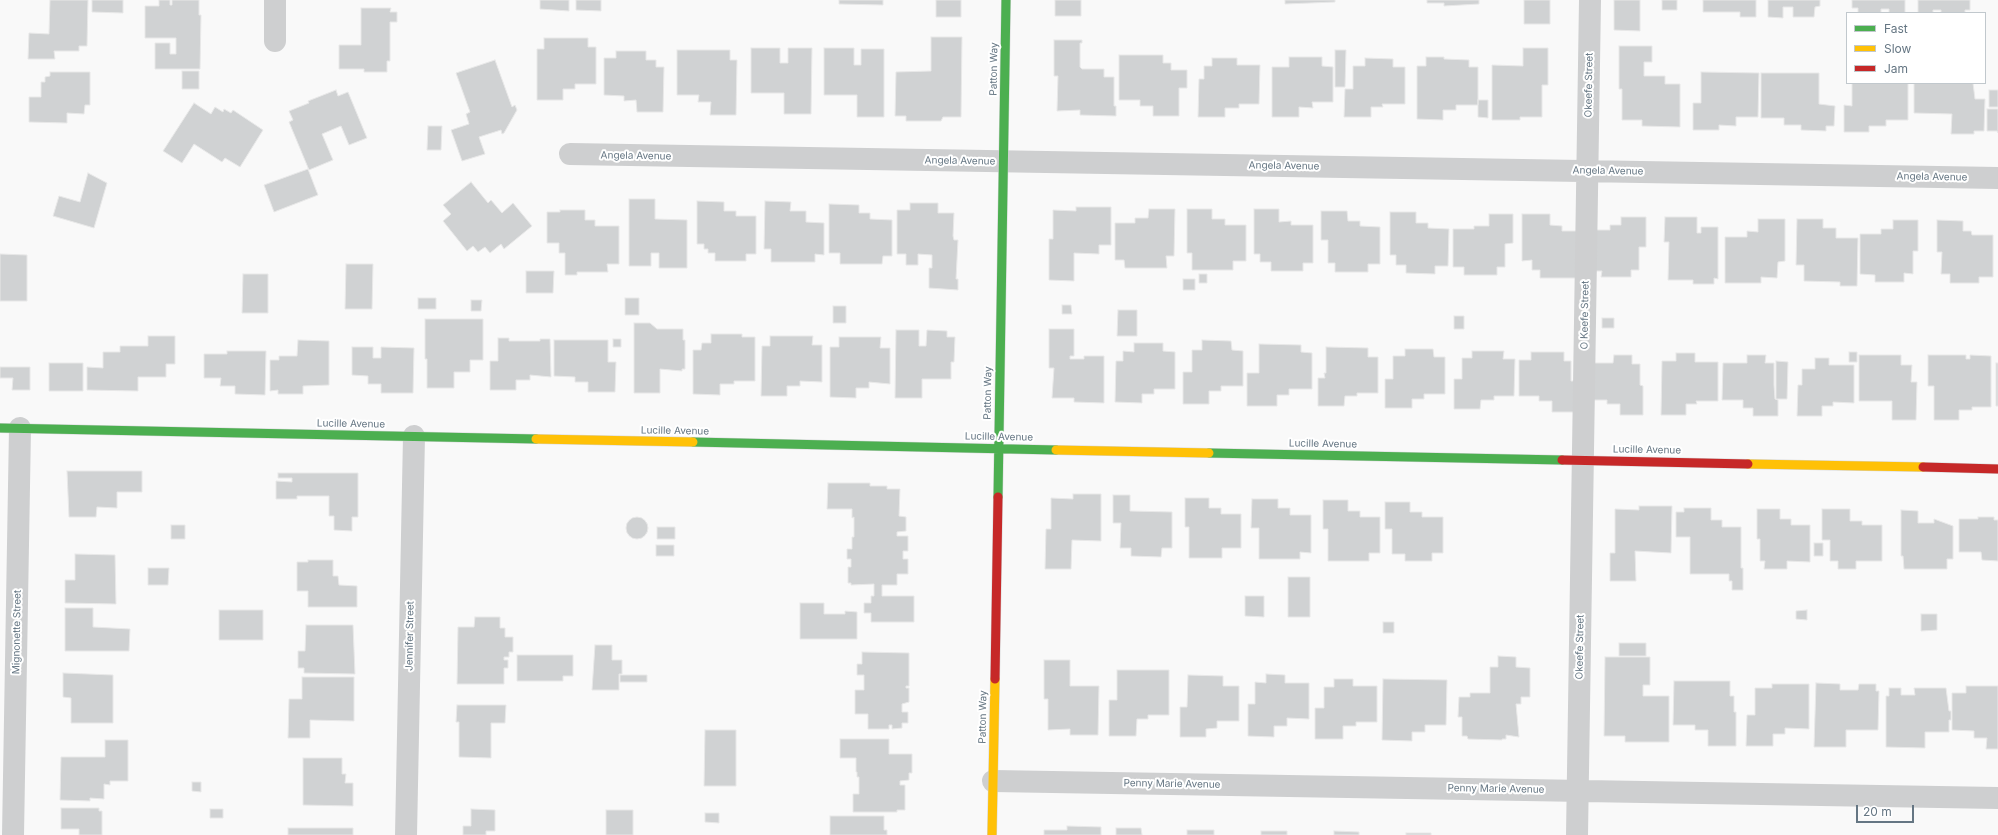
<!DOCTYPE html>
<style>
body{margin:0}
#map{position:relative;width:1998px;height:835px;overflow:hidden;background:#f9f9f9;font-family:Inter,sans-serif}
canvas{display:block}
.legend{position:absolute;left:1846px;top:12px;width:140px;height:72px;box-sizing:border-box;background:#fff;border:1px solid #c1c8cd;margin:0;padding:5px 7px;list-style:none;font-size:12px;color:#657683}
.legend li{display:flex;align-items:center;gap:8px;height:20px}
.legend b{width:20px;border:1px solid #c1c8cd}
.scale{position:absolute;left:1856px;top:805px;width:58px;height:18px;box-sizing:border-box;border:2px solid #657683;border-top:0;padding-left:5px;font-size:12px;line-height:14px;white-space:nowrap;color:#657683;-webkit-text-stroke:3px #fff;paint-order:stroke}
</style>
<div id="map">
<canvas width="1998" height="835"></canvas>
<ul class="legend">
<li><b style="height:5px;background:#4caf50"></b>Fast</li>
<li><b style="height:5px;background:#ffc107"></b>Slow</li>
<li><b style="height:5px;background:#c62828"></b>Jam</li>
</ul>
<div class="scale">20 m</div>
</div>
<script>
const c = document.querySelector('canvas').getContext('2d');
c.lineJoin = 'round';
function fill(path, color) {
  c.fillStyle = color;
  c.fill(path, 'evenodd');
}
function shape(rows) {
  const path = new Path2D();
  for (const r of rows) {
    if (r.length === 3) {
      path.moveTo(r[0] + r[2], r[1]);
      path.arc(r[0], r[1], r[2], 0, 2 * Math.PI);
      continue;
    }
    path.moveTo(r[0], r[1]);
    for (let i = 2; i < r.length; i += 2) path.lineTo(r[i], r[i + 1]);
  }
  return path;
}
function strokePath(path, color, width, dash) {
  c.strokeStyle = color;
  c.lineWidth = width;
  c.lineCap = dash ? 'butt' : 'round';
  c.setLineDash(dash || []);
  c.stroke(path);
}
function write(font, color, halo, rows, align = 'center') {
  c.font = font + ' Inter,sans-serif';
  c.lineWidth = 4;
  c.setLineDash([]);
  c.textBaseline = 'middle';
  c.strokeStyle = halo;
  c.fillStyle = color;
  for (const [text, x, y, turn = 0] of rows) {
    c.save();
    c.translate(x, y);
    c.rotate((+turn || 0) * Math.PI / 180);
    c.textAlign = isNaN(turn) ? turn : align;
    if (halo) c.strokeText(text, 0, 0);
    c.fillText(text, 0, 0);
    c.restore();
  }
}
const building = shape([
 [50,0,88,0,87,46,79,46,79,51,54,51,55,59,28,59,29,33,49,34,50,0],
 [92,0,123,0,123,13,92,12,92,0],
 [159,0,170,0,170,5,172,5,172,0,199,0,199,15,201,15,200,69,155,69,155,43,170,43,170,54,176,54,176,38,145,38,145,6,159,6,159,0],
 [540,0,569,0,569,11,540,9,540,0],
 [576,0,601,0,601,11,576,10,576,0],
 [839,0,883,0,883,5,839,4,839,0],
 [936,0,961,0,961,17,936,17,936,0],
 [1055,0,1081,0,1081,16,1055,16,1055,0],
 [1285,0,1335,0,1335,2,1285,4,1285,0],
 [1427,0,1479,0,1479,4,1444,6,1444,3,1427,3,1427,0],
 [1524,0,1550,0,1550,24,1524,24,1524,0],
 [1614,0,1640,0,1640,31,1614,30,1614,0],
 [1662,0,1677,0,1677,10,1662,10,1662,0],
 [1703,0,1756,0,1756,17,1740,17,1740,12,1703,12,1703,0],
 [1768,0,1820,0,1820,6,1815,7,1814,17,1793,17,1793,7,1783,7,1783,18,1768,17,1768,0],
 [1852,0,1905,0,1905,13,1889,13,1889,9,1881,9,1881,13,1858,13,1858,8,1852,8,1852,0],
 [1918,0,1970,0,1970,10,1965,10,1965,13,1941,13,1941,10,1933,10,1933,13,1918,13,1918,0],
 [361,8,391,8,390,12,397,12,397,22,390,22,390,61,387,61,387,72,364,72,364,69,339,69,339,45,361,45,361,8],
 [931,37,962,37,961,117,943,117,941,121,906,121,906,116,895,116,896,72,931,71,931,37],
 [544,38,588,38,588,47,596,47,596,84,575,84,575,89,563,89,563,100,537,100,537,49,544,49,544,38],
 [1054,40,1082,40,1082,43,1080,43,1080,67,1082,69,1104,69,1104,77,1114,77,1114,106,1116,106,1116,116,1080,115,1080,110,1057,111,1058,76,1054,76,1054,40],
 [1619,46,1652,46,1652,62,1644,62,1644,76,1665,76,1665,84,1680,84,1680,127,1642,126,1642,120,1622,120,1622,89,1619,89,1619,46],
 [751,48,780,48,780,63,788,63,788,48,812,48,811,114,784,114,784,93,751,93,751,48],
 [824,48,854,48,854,65,861,65,861,49,884,49,884,117,857,117,857,95,824,95,824,48],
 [1523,48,1548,48,1548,85,1542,85,1542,117,1520,117,1520,120,1492,120,1492,65,1523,66,1523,48],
 [677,50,730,50,730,60,737,60,736,115,710,115,711,102,698,102,699,95,677,95,677,50],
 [1335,50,1346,50,1345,87,1335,87,1335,50],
 [616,51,646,51,646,60,656,60,656,67,664,67,663,112,637,112,636,100,624,101,624,96,604,95,604,58,616,58,616,51],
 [1119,55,1163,55,1163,63,1171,63,1171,70,1187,70,1187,88,1179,88,1179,116,1153,116,1153,106,1140,106,1140,100,1119,100,1119,55],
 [1289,57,1322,57,1322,66,1333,67,1333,102,1312,102,1313,108,1299,107,1299,117,1272,117,1272,67,1289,67,1289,57],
 [1426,57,1444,57,1444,59,1469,60,1469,67,1478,67,1478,105,1456,105,1456,110,1443,110,1443,120,1417,119,1417,66,1426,66,1426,57],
 [1212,58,1237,58,1237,65,1260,65,1259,104,1239,104,1239,108,1225,108,1225,117,1198,117,1199,79,1204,79,1204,66,1212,66,1212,58],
 [1365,58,1393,59,1393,67,1405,67,1405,104,1382,104,1383,107,1371,107,1371,117,1344,117,1345,89,1353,89,1353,66,1365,66,1365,58],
 [495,60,512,107,515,105,517,110,504,133,502,134,501,130,479,137,485,154,462,161,451,130,469,124,466,114,470,112,456,73,495,60],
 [182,71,199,71,199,89,182,89,182,71],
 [50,72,90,72,90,105,85,105,84,114,67,113,67,123,29,122,29,97,41,97,41,82,45,82,45,77,50,76,50,72],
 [1701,72,1759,73,1758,117,1736,117,1736,126,1719,125,1719,130,1693,130,1693,103,1701,103,1701,72],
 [1761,73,1819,73,1819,104,1835,106,1834,126,1826,126,1826,131,1801,130,1801,125,1784,125,1784,118,1761,118,1761,73],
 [1852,83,1908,83,1908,120,1886,120,1886,126,1869,126,1869,132,1844,132,1844,105,1852,106,1852,83],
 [1914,83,1973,83,1975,99,1985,99,1984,131,1974,131,1974,134,1951,134,1952,114,1914,113,1914,83],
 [336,90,338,96,348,92,367,138,349,145,341,126,322,134,333,160,309,170,289,122,293,120,289,111,309,103,308,101,336,90],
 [1989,90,1998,90,1998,107,1989,107,1989,90],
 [1478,100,1488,100,1488,118,1478,117,1478,100],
 [194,103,211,114,215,107,223,112,224,109,231,113,233,110,263,130,240,167,225,158,222,162,194,144,182,163,163,151,194,103],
 [1987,109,1998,109,1998,133,1997,131,1987,131,1987,109],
 [428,126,442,126,441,150,427,150,428,126],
 [308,169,318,195,274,212,264,185,308,169],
 [88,173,107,183,94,228,53,216,59,196,80,202,88,173],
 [471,182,488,203,491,200,502,213,513,203,532,226,504,249,501,244,490,253,485,247,478,252,473,246,467,251,443,221,451,214,443,205,471,182],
 [629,199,655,199,655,219,687,220,687,268,659,268,659,253,651,253,651,266,629,266,629,199],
 [697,201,724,202,724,211,736,211,736,216,756,216,756,254,746,254,746,261,715,261,715,253,708,253,708,249,704,249,704,244,697,244,697,201],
 [765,201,791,202,790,211,806,211,806,222,824,223,824,255,815,254,815,262,771,262,771,249,764,249,765,201],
 [910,203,938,203,938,213,954,213,953,236,954,240,958,240,956,279,958,279,958,290,929,288,929,268,932,268,932,255,918,254,918,265,906,265,906,254,897,254,897,210,910,210,910,203],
 [829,204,859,205,859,213,870,213,870,219,892,220,892,256,883,256,882,264,840,264,840,253,829,253,829,204],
 [1076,207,1111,207,1111,245,1099,245,1099,254,1074,253,1074,281,1049,280,1049,239,1053,239,1053,210,1076,211,1076,207],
 [1149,209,1175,209,1174,256,1166,256,1167,268,1125,268,1124,260,1115,260,1115,223,1135,223,1135,218,1148,218,1149,209],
 [1187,209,1212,209,1212,219,1225,219,1225,225,1246,225,1246,261,1233,261,1233,270,1192,270,1192,253,1187,253,1187,209],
 [1254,209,1279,209,1279,222,1291,221,1291,225,1313,225,1313,263,1303,263,1303,271,1271,271,1271,262,1260,262,1260,254,1254,254,1254,209],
 [560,210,585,210,585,220,595,220,595,226,619,226,619,264,607,264,608,272,577,272,577,275,565,275,565,253,559,253,559,243,547,243,547,212,560,212,560,210],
 [1321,211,1347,211,1348,221,1360,221,1360,226,1380,227,1380,264,1368,264,1368,272,1335,272,1335,263,1328,263,1328,240,1321,240,1321,211],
 [1390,212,1416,212,1416,223,1428,223,1428,228,1449,229,1448,266,1435,266,1435,274,1406,273,1406,265,1396,265,1396,255,1390,255,1390,212],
 [1489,214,1513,214,1513,243,1505,244,1505,267,1497,267,1497,275,1464,275,1464,267,1453,267,1453,229,1474,229,1474,226,1489,226,1489,214],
 [1522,214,1550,214,1550,225,1562,226,1562,231,1584,231,1584,278,1540,278,1540,270,1532,270,1532,260,1522,261,1522,214],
 [1621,217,1646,217,1646,247,1639,247,1639,270,1631,270,1631,277,1601,277,1602,271,1587,271,1588,230,1610,230,1610,225,1621,225,1621,217],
 [1665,217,1697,217,1697,233,1701,233,1701,227,1718,227,1718,279,1714,278,1714,284,1693,284,1693,280,1668,280,1669,242,1664,242,1665,217],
 [1758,219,1785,219,1785,261,1778,262,1777,278,1761,277,1761,283,1725,283,1725,237,1747,237,1747,231,1758,232,1758,219],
 [1797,219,1823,219,1823,228,1836,228,1836,238,1858,238,1857,286,1840,286,1840,282,1804,281,1804,265,1796,265,1797,219],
 [1893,220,1918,220,1918,251,1913,251,1913,274,1904,273,1904,282,1875,282,1875,275,1860,274,1860,234,1881,234,1881,229,1893,229,1893,220],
 [1937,220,1963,221,1963,231,1971,231,1972,235,1993,235,1993,277,1979,277,1979,283,1950,283,1950,274,1941,274,1942,252,1937,252,1937,220],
 [0,254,27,255,27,301,0,301,0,254],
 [346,264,373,264,372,309,345,309,346,264],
 [526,271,554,271,553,293,526,293,526,271],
 [243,274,268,274,268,313,242,313,243,274],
 [1199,274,1207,274,1207,283,1199,283,1199,274],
 [1183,279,1195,279,1195,290,1183,290,1183,279],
 [418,298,436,298,436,309,418,309,418,298],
 [625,298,639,298,639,315,625,315,625,298],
 [471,300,482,300,481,311,471,311,471,300],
 [1062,305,1071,305,1072,314,1062,314,1062,305],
 [833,306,846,306,846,323,833,323,833,306],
 [1118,310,1137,310,1137,336,1117,336,1118,310],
 [1454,316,1464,316,1464,329,1454,329,1454,316],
 [1602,318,1614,318,1614,328,1602,328,1602,318],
 [425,319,483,319,483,360,470,360,470,372,454,372,454,388,427,388,427,359,425,359,425,319],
 [634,323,650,323,657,329,683,329,683,340,685,340,685,369,682,369,682,371,660,369,660,393,634,393,634,323],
 [1049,329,1074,329,1074,356,1070,356,1070,359,1084,359,1084,356,1104,356,1104,403,1074,402,1074,398,1052,398,1054,368,1049,368,1049,329],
 [896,330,919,330,919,346,926,346,927,330,947,331,947,337,955,337,954,362,951,362,951,379,922,379,922,398,895,398,896,330],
 [711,334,742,334,742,337,755,337,755,381,734,381,734,384,720,384,720,395,693,394,693,350,701,350,702,343,711,343,711,334],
 [148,336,175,336,175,364,166,364,166,377,138,377,138,391,87,390,87,367,103,368,103,352,120,352,120,346,148,346,148,336],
 [770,336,813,336,812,345,822,345,822,382,800,381,800,386,787,386,787,396,761,396,762,346,770,346,770,336],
 [839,337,881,337,880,348,890,348,890,384,869,382,869,388,856,388,856,398,830,397,830,347,839,347,839,337],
 [498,338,509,338,509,341,540,341,540,339,550,339,551,377,530,375,530,380,516,380,516,390,490,390,490,361,498,361,498,338],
 [613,339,621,339,621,347,613,347,613,339],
 [298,340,329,341,329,385,303,386,303,394,278,394,278,390,270,391,270,360,279,360,279,356,297,356,298,340],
 [554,340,608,340,608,362,616,362,615,392,588,392,588,382,575,382,575,377,554,376,554,340],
 [1202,340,1231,341,1232,350,1243,351,1243,386,1221,386,1221,391,1209,391,1209,404,1183,404,1183,372,1192,372,1192,350,1202,350,1202,340],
 [1134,343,1163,343,1163,351,1175,352,1175,389,1154,389,1154,394,1142,394,1142,403,1115,402,1116,361,1123,361,1123,351,1134,352,1134,343],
 [1259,344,1301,345,1301,352,1312,353,1312,389,1289,389,1289,395,1277,395,1277,406,1247,406,1247,373,1259,373,1259,344],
 [352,347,373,347,373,358,381,358,381,347,414,348,413,393,381,393,381,384,368,384,368,376,352,375,352,347],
 [1326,347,1368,348,1368,357,1378,357,1378,393,1357,393,1357,396,1345,396,1344,406,1318,406,1318,378,1325,378,1324,373,1326,373,1326,347],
 [1405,349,1433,349,1434,357,1445,357,1445,394,1424,394,1424,399,1412,399,1412,408,1385,408,1385,379,1393,379,1393,356,1405,356,1405,349],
 [227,351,266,351,265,395,235,394,235,386,220,386,221,378,204,378,204,354,227,354,227,351],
 [1472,351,1504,351,1503,359,1515,359,1514,396,1494,396,1494,400,1481,400,1480,409,1454,409,1454,379,1462,379,1462,358,1472,358,1472,351],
 [1531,352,1564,352,1564,361,1571,361,1571,381,1578,381,1578,412,1552,412,1552,401,1539,401,1539,396,1519,396,1519,360,1531,360,1531,352],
 [1849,352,1857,352,1857,362,1849,362,1849,352],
 [1676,353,1695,353,1695,362,1718,362,1718,401,1696,401,1697,404,1686,404,1686,415,1661,415,1662,361,1676,361,1676,353],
 [1614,355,1632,355,1632,364,1640,364,1640,385,1643,386,1643,415,1620,415,1620,404,1607,404,1607,400,1586,400,1586,363,1613,363,1614,355],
 [1747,355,1766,355,1765,363,1774,363,1774,385,1775,399,1778,400,1778,416,1753,416,1753,408,1743,408,1743,400,1722,400,1723,363,1747,363,1747,355],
 [1859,355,1901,355,1901,365,1912,365,1911,382,1917,382,1916,420,1892,420,1892,401,1859,401,1859,355],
 [1928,355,1966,355,1966,359,1970,359,1970,355,1991,356,1991,407,1972,407,1972,410,1959,410,1959,420,1934,420,1934,386,1928,386,1928,355],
 [1815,358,1829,358,1829,365,1854,365,1854,403,1833,402,1833,406,1822,406,1822,416,1797,416,1798,385,1802,385,1802,369,1815,369,1815,358],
 [1776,361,1788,362,1787,399,1776,399,1776,361],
 [49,363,83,363,83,391,49,391,49,363],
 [1996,363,1998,363,1998,406,1996,406,1996,363],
 [0,367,30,367,30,390,12,390,13,378,0,378,0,367],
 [67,471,142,471,142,492,117,492,117,508,97,507,96,517,69,517,67,471],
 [278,473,358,473,358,517,352,517,352,531,334,530,334,516,329,516,329,496,297,496,297,499,276,499,276,481,292,482,292,478,278,478,278,473],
 [828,483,870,483,870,486,887,486,887,489,900,489,899,516,906,517,906,531,897,532,897,536,908,536,908,551,903,551,903,559,908,559,908,574,897,574,897,585,882,585,882,596,914,596,914,622,871,622,871,613,864,613,864,603,871,603,871,596,874,596,874,584,851,585,851,583,848,583,848,567,851,567,851,559,847,559,847,549,852,549,852,537,854,537,854,517,852,518,852,509,827,509,828,483],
 [1073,494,1101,494,1101,541,1072,540,1071,569,1045,569,1046,529,1051,529,1051,498,1073,499,1073,494],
 [1113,495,1130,495,1130,511,1172,512,1172,548,1162,548,1161,557,1131,556,1131,548,1120,548,1121,523,1113,523,1113,495],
 [1185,498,1209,498,1209,508,1221,508,1221,514,1241,514,1241,548,1222,548,1222,558,1189,558,1189,527,1185,527,1185,498],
 [1252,499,1278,499,1278,508,1290,508,1290,515,1311,515,1311,553,1300,552,1300,559,1259,559,1259,528,1251,528,1252,499],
 [1323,500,1348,500,1348,511,1360,511,1360,517,1380,517,1380,553,1369,553,1369,561,1328,561,1328,529,1323,529,1323,500],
 [1385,502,1410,502,1410,512,1422,512,1422,517,1443,517,1443,553,1432,553,1432,561,1405,561,1405,554,1392,554,1392,529,1385,529,1385,502],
 [1639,506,1672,506,1671,553,1635,551,1636,581,1610,581,1610,553,1615,553,1615,509,1639,510,1639,506],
 [1684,508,1711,508,1711,520,1722,520,1722,527,1741,527,1741,568,1743,568,1743,590,1732,590,1732,581,1729,581,1729,574,1690,574,1690,537,1676,537,1676,512,1684,512,1684,508],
 [1757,509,1780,509,1780,519,1791,519,1791,525,1810,525,1810,562,1787,561,1787,569,1764,569,1765,561,1760,561,1760,539,1757,539,1757,509],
 [1822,509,1850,509,1850,521,1862,521,1862,525,1882,525,1882,561,1856,561,1856,569,1838,569,1838,561,1830,561,1830,540,1822,540,1822,509],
 [1901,510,1918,511,1918,523,1934,523,1934,519,1953,526,1953,559,1947,559,1947,569,1904,569,1903,556,1901,556,1901,510],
 [637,528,11],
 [1978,517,1994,517,1994,520,1998,520,1998,561,1982,560,1981,552,1959,552,1959,519,1978,519,1978,517],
 [171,525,185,525,185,539,171,539,171,525],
 [657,527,675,527,675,539,657,539,657,527],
 [1814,543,1823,543,1823,556,1814,556,1814,543],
 [656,545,674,545,674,556,656,556,656,545],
 [75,554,115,555,116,604,65,603,65,580,75,580,75,554],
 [308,560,333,560,333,576,338,576,339,585,357,586,357,607,308,607,308,591,297,591,297,562,308,562,308,560],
 [148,568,169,568,168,585,148,585,148,568],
 [1288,577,1310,577,1310,617,1288,617,1288,577],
 [1245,596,1264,596,1264,617,1245,616,1245,596],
 [800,603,824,603,824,614,845,614,845,611,857,612,857,639,800,639,800,603],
 [65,608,93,608,93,627,130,629,129,651,65,651,65,608],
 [219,610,263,610,263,640,219,640,219,610],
 [1807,610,1807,620,1796,619,1796,611,1807,610],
 [1921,614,1937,614,1937,630,1921,631,1921,614],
 [475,617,500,617,500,628,505,628,505,637,513,637,513,652,509,652,509,657,504,657,504,660,508,660,508,668,504,668,504,684,457,684,458,627,474,627,475,617],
 [1383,622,1394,622,1394,633,1383,633,1383,622],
 [306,625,353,625,355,674,304,673,304,668,298,668,298,651,305,651,306,625],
 [1619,643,1646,643,1646,656,1619,656,1619,643],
 [595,645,612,645,612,660,622,660,622,674,619,674,619,690,592,690,595,645],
 [862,652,909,653,909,686,906,686,906,688,909,688,909,702,902,704,902,712,908,712,908,723,902,723,902,728,892,729,892,725,889,725,889,729,868,729,868,714,855,714,855,690,864,690,864,675,857,675,857,664,862,664,862,652],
 [517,655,573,655,573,676,563,676,563,681,517,681,517,655],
 [1498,656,1516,657,1516,667,1530,668,1530,697,1521,697,1521,704,1516,704,1519,737,1506,735,1506,739,1502,739,1502,740,1468,739,1467,736,1462,736,1462,717,1458,717,1459,697,1470,697,1470,693,1490,693,1490,667,1498,667,1498,656],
 [1605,657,1650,657,1650,685,1643,685,1643,696,1669,696,1669,742,1625,742,1625,736,1604,736,1605,657],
 [1044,660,1070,660,1070,686,1099,686,1098,735,1070,735,1070,729,1048,730,1048,699,1044,699,1044,660],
 [1117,670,1169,670,1169,715,1148,715,1148,719,1137,719,1136,736,1109,736,1109,700,1117,700,1117,670],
 [63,673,113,675,113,723,71,723,71,698,63,697,63,673],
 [1266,674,1285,675,1285,683,1309,683,1309,719,1287,718,1287,726,1274,726,1274,737,1248,736,1248,704,1255,704,1255,682,1266,683,1266,674],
 [620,675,647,675,647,682,620,682,620,675],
 [1188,675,1223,676,1223,686,1239,686,1239,721,1217,721,1217,728,1206,729,1206,737,1180,737,1180,707,1187,707,1188,675],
 [302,677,354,677,354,721,310,720,310,738,288,738,289,699,302,699,302,677],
 [1334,679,1353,679,1353,686,1377,686,1377,722,1356,722,1356,726,1343,726,1343,739,1315,739,1315,708,1324,708,1324,687,1334,687,1334,679],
 [1383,679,1447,680,1446,725,1425,725,1425,732,1412,732,1412,741,1382,740,1383,679],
 [1674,681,1730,681,1730,696,1734,696,1734,712,1736,712,1736,746,1708,746,1708,730,1695,730,1695,725,1673,725,1674,681],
 [1816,683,1840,684,1840,690,1858,690,1859,684,1876,684,1876,691,1879,691,1878,730,1846,730,1846,747,1814,747,1816,683],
 [1772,684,1809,684,1809,729,1785,728,1785,734,1773,734,1773,746,1746,746,1747,715,1755,715,1755,688,1772,688,1772,684],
 [1966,686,1998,686,1998,749,1986,749,1987,738,1974,738,1974,731,1952,730,1952,693,1966,693,1966,686],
 [1889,688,1901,688,1901,695,1915,695,1914,688,1946,688,1949,711,1951,711,1951,720,1949,720,1949,732,1925,732,1925,748,1886,747,1886,696,1889,696,1889,688],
 [457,705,506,705,505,723,491,723,491,758,459,757,459,722,456,722,457,705],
 [705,730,736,730,736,786,704,786,705,730],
 [840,739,889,739,889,754,912,754,912,773,909,773,909,780,900,781,900,785,905,785,905,810,897,810,897,812,853,812,853,794,859,794,859,777,857,777,857,772,856,772,856,758,840,758,840,739],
 [105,740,128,740,128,781,110,781,110,785,104,784,104,799,90,798,90,801,60,800,61,757,105,757,105,740],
 [303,758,342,758,342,774,346,774,345,783,353,783,353,806,303,805,303,758],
 [192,782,201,782,201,792,192,791,192,782],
 [61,808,99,808,99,811,102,811,102,835,79,835,79,829,61,829,61,808],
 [210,809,223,809,223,818,210,818,210,809],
 [471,809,495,810,495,831,486,831,486,835,463,835,463,826,471,826,471,809],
 [606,810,633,810,633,835,606,835,606,810],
 [705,813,719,813,719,823,705,822,705,813],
 [830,816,884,816,884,830,887,830,887,835,830,835,830,816],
 [1067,826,1101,827,1101,835,1044,835,1044,830,1067,830,1067,826],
 [288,828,353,828,353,835,288,835,288,828],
 [1116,828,1141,828,1142,835,1116,835,1116,828],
 [1187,830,1214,830,1214,835,1187,835,1187,830],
 [1261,831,1287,831,1287,835,1261,835,1261,831],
 [1334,831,1359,832,1359,835,1334,835,1334,831],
 [1406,833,1431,833,1431,835,1406,835,1406,833]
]);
fill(building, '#d0d2d3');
strokePath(building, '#e8e8e8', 1);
const fast = shape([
 [0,428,536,439],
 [693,442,1056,450],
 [1209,453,1562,460],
 [998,497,1006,0]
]);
const slow = shape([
 [536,439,693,442],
 [1056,450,1209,453],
 [1748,464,1923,467],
 [992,835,995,679]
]);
const jam = shape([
 [1562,460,1748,464],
 [1923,467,1998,469],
 [995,679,998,497]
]);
strokePath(fast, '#d5d6d7', 10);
strokePath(slow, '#d5d6d7', 10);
strokePath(jam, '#d5d6d7', 10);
strokePath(shape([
 [275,41,275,0],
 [570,154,1998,178],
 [993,781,1998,798],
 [13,835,20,428],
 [406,835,414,436],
 [1577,835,1590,0]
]), '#cecfd0', 22);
strokePath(fast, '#4caf50', 9);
strokePath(slow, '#ffc107', 9);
strokePath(jam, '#c62828', 9);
write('10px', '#657683', '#fff', [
 ["Patton Way",994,69,-89],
 ["Okeefe Street",1589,85,-89],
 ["Angela Avenue",636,156,1],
 ["Angela Avenue",960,161,1],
 ["Angela Avenue",1284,166,1],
 ["Angela Avenue",1608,171,1],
 ["Angela Avenue",1932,177,1],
 ["O Keefe Street",1585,315,-89],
 ["Patton Way",988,393,-89],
 ["Lucille Avenue",351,424,1],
 ["Lucille Avenue",675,431,1],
 ["Lucille Avenue",999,437,1],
 ["Lucille Avenue",1323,444,1],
 ["Lucille Avenue",1647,450,1],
 ["Mignonette Street",17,632,-89],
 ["Jennifer Street",410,636,-89],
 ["Okeefe Street",1580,647,-89],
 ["Patton Way",983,717,-89],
 ["Penny Marie Avenue",1172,784,1],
 ["Penny Marie Avenue",1496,789,1]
]);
</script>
